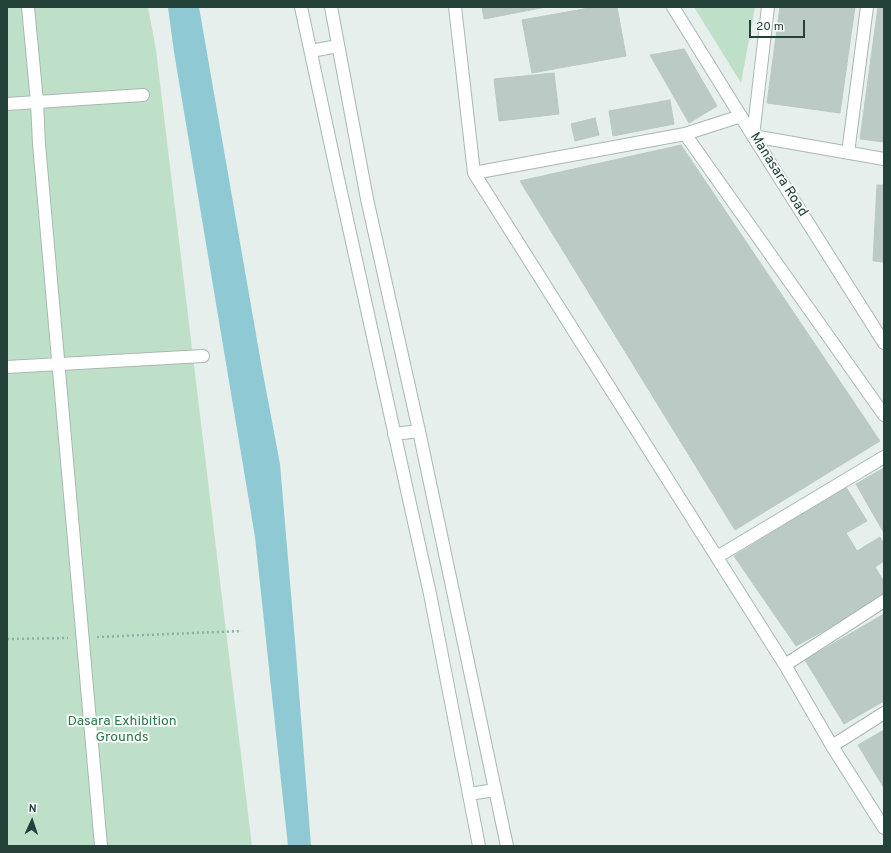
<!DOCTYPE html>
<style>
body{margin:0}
#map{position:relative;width:891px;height:853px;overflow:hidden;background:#e6efeb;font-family:Overpass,sans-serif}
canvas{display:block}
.frame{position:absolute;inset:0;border:8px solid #24423a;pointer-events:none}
.north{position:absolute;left:12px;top:801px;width:40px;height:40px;-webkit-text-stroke:3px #f7fbf9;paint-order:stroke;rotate:3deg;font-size:11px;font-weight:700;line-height:16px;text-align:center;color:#24423a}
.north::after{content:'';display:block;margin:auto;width:14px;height:18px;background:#24423a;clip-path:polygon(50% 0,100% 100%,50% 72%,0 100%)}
.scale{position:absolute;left:749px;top:20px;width:56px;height:18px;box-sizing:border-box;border:2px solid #24423a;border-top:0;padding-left:5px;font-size:12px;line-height:14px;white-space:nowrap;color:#24423a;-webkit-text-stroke:3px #f7fbf9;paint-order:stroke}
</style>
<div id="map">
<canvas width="891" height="853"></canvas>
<div class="frame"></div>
<div class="north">N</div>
<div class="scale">20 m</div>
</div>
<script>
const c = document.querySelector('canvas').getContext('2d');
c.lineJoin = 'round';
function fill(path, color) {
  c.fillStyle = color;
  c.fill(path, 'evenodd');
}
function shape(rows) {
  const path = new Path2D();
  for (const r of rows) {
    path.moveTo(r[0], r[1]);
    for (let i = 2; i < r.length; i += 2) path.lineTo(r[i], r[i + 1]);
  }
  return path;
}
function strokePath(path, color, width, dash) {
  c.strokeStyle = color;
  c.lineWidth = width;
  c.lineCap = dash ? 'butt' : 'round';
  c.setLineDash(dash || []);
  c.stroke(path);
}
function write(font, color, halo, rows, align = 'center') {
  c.font = font + ' Overpass,sans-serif';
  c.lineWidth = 4;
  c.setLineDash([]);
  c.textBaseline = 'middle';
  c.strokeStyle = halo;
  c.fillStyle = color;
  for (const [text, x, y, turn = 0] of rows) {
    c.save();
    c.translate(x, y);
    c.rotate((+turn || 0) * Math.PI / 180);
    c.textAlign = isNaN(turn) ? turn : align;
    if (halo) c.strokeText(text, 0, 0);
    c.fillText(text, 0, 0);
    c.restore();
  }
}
fill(shape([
 [7,7,148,7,156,50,252,846,7,846],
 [694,7,755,7,741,83]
]), '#bfe0c8');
fill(shape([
 [168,7,199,7,261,363,280,464,295,641,311,846,288,846,255,537,174,52]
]), '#8ec9d4');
const building = shape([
 [482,7,546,7,484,19,482,7],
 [595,7,617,7,626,56,532,73,522,20,595,7],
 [780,7,855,7,840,113,767,103,780,7],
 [878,7,884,7,884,142,860,139,878,7],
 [684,49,717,106,689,123,650,55,684,49],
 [554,73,559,114,499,121,494,79,554,73],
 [670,100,674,124,613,136,609,111,670,100],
 [595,118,599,135,575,141,571,124,595,118],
 [681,145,880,441,735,530,520,181,681,145],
 [877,185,884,185,884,262,873,261,877,185],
 [884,468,884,533,856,484,884,468],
 [846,487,867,521,846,533,857,551,880,537,884,544,884,561,875,567,884,582,884,598,796,646,734,556,846,487],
 [884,614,884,701,844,724,805,660,884,614],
 [884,730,884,788,858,745,884,730]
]);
fill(building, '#bbcac4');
strokePath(building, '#b8c9c2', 1);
const minor = shape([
 [28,7,37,102,39,144,101,846],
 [301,7,337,174,430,594,479,846],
 [331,7,367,199,419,431,507,846],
 [455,7,474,173,785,665,832,746,884,828],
 [673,7,753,136,884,343],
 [768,7,753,136,884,159],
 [311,51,338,46],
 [7,104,143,95],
 [685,134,884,415],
 [848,153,867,7],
 [474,173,685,134,741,116],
 [7,367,203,356],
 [394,434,419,431],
 [717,557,884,457],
 [785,665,884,601],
 [832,746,884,713],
 [469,794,495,790]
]);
strokePath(minor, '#a8b8b2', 14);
strokePath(shape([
 [97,637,242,631],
 [7,639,68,638]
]), '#86b3a5', 2.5, [2, 3]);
strokePath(minor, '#fff', 12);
write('14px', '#24423a', '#f7fbf9', [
 ["Manasara Road",778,175,58]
]);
write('14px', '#2d7a4b', '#f7fbf9', [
 ["Dasara Exhibition",122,722],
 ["Grounds",122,738]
]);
</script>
